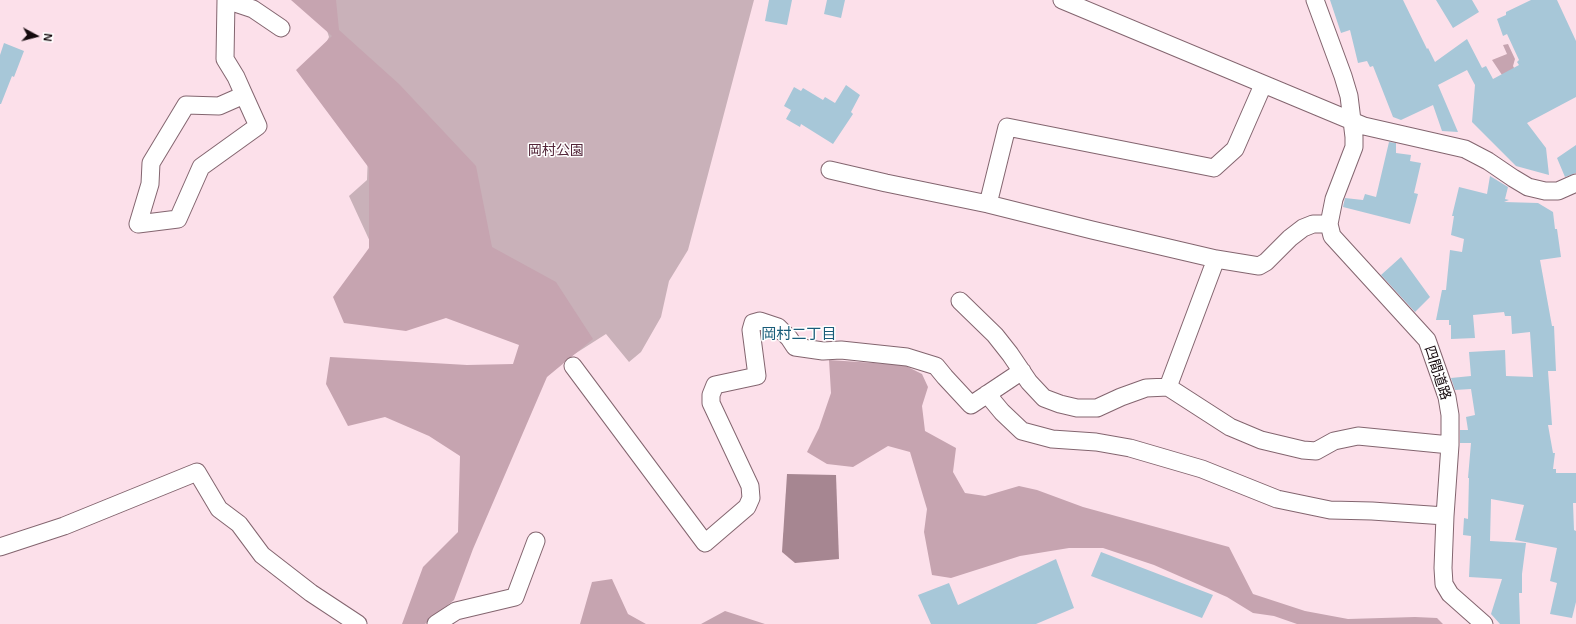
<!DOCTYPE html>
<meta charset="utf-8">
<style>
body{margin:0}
#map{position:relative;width:1576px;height:624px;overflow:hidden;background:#fce0ea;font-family:Arial,sans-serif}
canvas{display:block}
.north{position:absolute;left:16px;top:16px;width:40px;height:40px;-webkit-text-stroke:3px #fff;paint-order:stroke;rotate:97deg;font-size:11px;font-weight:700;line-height:16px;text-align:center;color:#14090d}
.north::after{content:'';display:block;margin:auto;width:14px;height:18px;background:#14090d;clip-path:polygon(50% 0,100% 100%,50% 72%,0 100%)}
</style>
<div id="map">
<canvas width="1576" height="624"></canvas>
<div class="north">N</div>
</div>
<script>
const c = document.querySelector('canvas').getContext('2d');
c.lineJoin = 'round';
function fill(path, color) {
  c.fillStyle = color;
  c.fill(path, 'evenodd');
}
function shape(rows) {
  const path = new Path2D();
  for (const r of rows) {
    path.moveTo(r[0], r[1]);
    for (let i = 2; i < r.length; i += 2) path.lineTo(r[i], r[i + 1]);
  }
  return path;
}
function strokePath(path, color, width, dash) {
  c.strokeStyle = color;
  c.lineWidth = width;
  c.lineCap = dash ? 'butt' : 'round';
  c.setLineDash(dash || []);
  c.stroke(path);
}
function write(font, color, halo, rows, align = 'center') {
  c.font = font + ' Arial,"Noto Sans JP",sans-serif';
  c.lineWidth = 3;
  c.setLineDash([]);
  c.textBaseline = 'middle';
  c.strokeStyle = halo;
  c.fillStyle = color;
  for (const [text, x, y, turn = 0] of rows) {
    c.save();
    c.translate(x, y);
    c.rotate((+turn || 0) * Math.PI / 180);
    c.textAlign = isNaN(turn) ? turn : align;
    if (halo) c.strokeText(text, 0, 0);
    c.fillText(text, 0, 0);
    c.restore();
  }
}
fill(shape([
 [316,0,754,0,688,250,669,281,661,317,641,352,629,362,606,334,562,362,378,259,349,196,367,180,368,153,320,55,329,37,319,5]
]), '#c9b1b9');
fill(shape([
 [291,0,336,0,339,30,399,84,476,166,492,247,556,282,593,339,547,377,473,549,454,600,425,624,402,624,423,567,458,532,460,456,429,436,385,417,348,426,326,384,330,357,467,365,513,364,519,345,446,318,406,331,344,323,333,297,369,248,369,168,296,70,332,36],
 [1508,44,1515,59,1513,66,1522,82,1512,90,1492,60,1507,54,1503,45],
 [829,360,904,365,922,374,928,387,922,406,925,431,956,448,953,472,965,493,985,496,1019,486,1037,490,1083,507,1229,547,1253,594,1305,611,1348,619,1415,617,1437,618,1443,624,1297,624,1274,616,1253,613,1227,597,1154,565,1103,548,1069,548,1020,556,951,578,932,575,924,532,927,509,910,452,888,446,853,467,827,464,807,452,819,428,831,393],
 [612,579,628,614,646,624,580,624,592,582],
 [725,611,765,624,701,624]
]), '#c6a4b0');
fill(shape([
 [787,474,836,475,839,559,795,563,782,552]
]), '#a68691');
fill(shape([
 [769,0,792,0,787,25,765,21],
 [827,0,845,0,841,18,824,14],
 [1330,0,1403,0,1427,49,1428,48,1435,62,1467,39,1482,68,1486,66,1493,79,1519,65,1517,62,1519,60,1507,34,1503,36,1497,19,1506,15,1506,12,1531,0,1557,0,1576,41,1576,97,1527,123,1546,148,1549,175,1516,166,1472,122,1475,85,1467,70,1438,85,1458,132,1442,131,1433,105,1401,120,1393,117,1373,66,1370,67,1367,61,1358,63,1350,30,1341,33],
 [1436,0,1472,0,1479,12,1453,28],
 [4,43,24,51,14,77,12,76,1,104,0,104,0,55],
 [846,85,860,95,851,112,853,114,833,144,801,124,800,127,786,119,791,110,784,106,794,87,801,91,803,88,823,100,825,97,835,103],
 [1389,142,1396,143,1396,153,1411,155,1410,161,1421,163,1414,193,1418,194,1410,224,1343,207,1345,198,1363,200,1365,194,1376,197],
 [1576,145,1576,173,1565,177,1557,158],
 [1490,176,1508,187,1505,199,1509,200,1504,202,1538,203,1553,212,1555,229,1557,229,1561,257,1540,260,1552,326,1554,326,1556,371,1548,371,1552,425,1548,425,1553,453,1555,453,1553,469,1556,469,1556,473,1576,473,1576,503,1573,503,1574,530,1576,531,1576,602,1572,618,1550,614,1557,583,1550,581,1557,548,1515,540,1524,505,1491,499,1490,541,1526,543,1522,574,1522,593,1519,593,1520,624,1500,624,1491,614,1502,579,1469,577,1471,536,1463,535,1464,518,1468,519,1469,478,1468,478,1471,443,1460,443,1460,430,1468,430,1466,417,1475,415,1471,389,1455,390,1451,378,1471,376,1469,352,1505,350,1506,376,1533,377,1530,332,1512,334,1511,316,1505,316,1504,312,1473,315,1475,338,1451,339,1451,325,1449,325,1449,320,1436,320,1442,290,1446,290,1450,250,1462,252,1464,239,1451,235,1454,216,1452,216,1459,187,1487,194],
 [1401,257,1430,297,1415,312,1381,275],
 [1101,552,1213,595,1202,618,1091,576],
 [1056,559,1074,608,1036,624,931,624,918,595,949,583,958,605]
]), '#a7c7d8');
const minor = shape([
 [1062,0,1364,126,1465,149,1488,161,1513,178,1528,187,1545,191,1558,191,1576,183],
 [1315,0,1343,76,1349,96,1354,137,1354,147,1334,199,1329,224,1332,236,1427,340,1447,397,1450,415,1450,445,1445,516,1443,568,1444,584,1450,594,1484,624],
 [1263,85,1235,149,1214,168,1007,127,988,204,1092,230,1216,259,1259,266,1266,262,1290,238,1303,228,1313,224,1329,224],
 [244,95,219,106,186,105,151,163,150,184,138,224,178,219,201,167,258,126,244,95,236,77,225,59,226,0,253,9,281,28],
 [830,170,886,183,988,204],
 [960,301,995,335,1010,354,1029,382,1044,398,1060,404,1077,408,1097,408,1121,397,1146,388,1168,387,1230,427,1261,440,1303,450,1316,451,1334,441,1358,436,1450,445],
 [573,366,705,543,747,507,751,498,750,486,711,403,711,395,715,385,757,376,751,330,753,323,760,321,778,327,789,338,795,347,823,351,841,350,907,357,936,366,945,377,971,405,1022,371],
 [1168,387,1216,259],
 [987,394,1002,412,1022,431,1052,439,1096,442,1130,448,1202,469,1277,499,1330,510,1372,511,1445,516],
 [0,547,64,526,197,472,219,509,239,524,262,555,311,593,358,624],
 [436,624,456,611,515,597,536,541]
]);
strokePath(minor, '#83656f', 19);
strokePath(minor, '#fff', 17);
write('14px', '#522438', '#fff', [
 ["岡村公園",556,151]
]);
write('14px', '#14090d', '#fff', [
 ["四間道路",1437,373,72]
]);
write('15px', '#185c79', '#fff', [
 ["岡村二丁目",799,335]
]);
</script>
